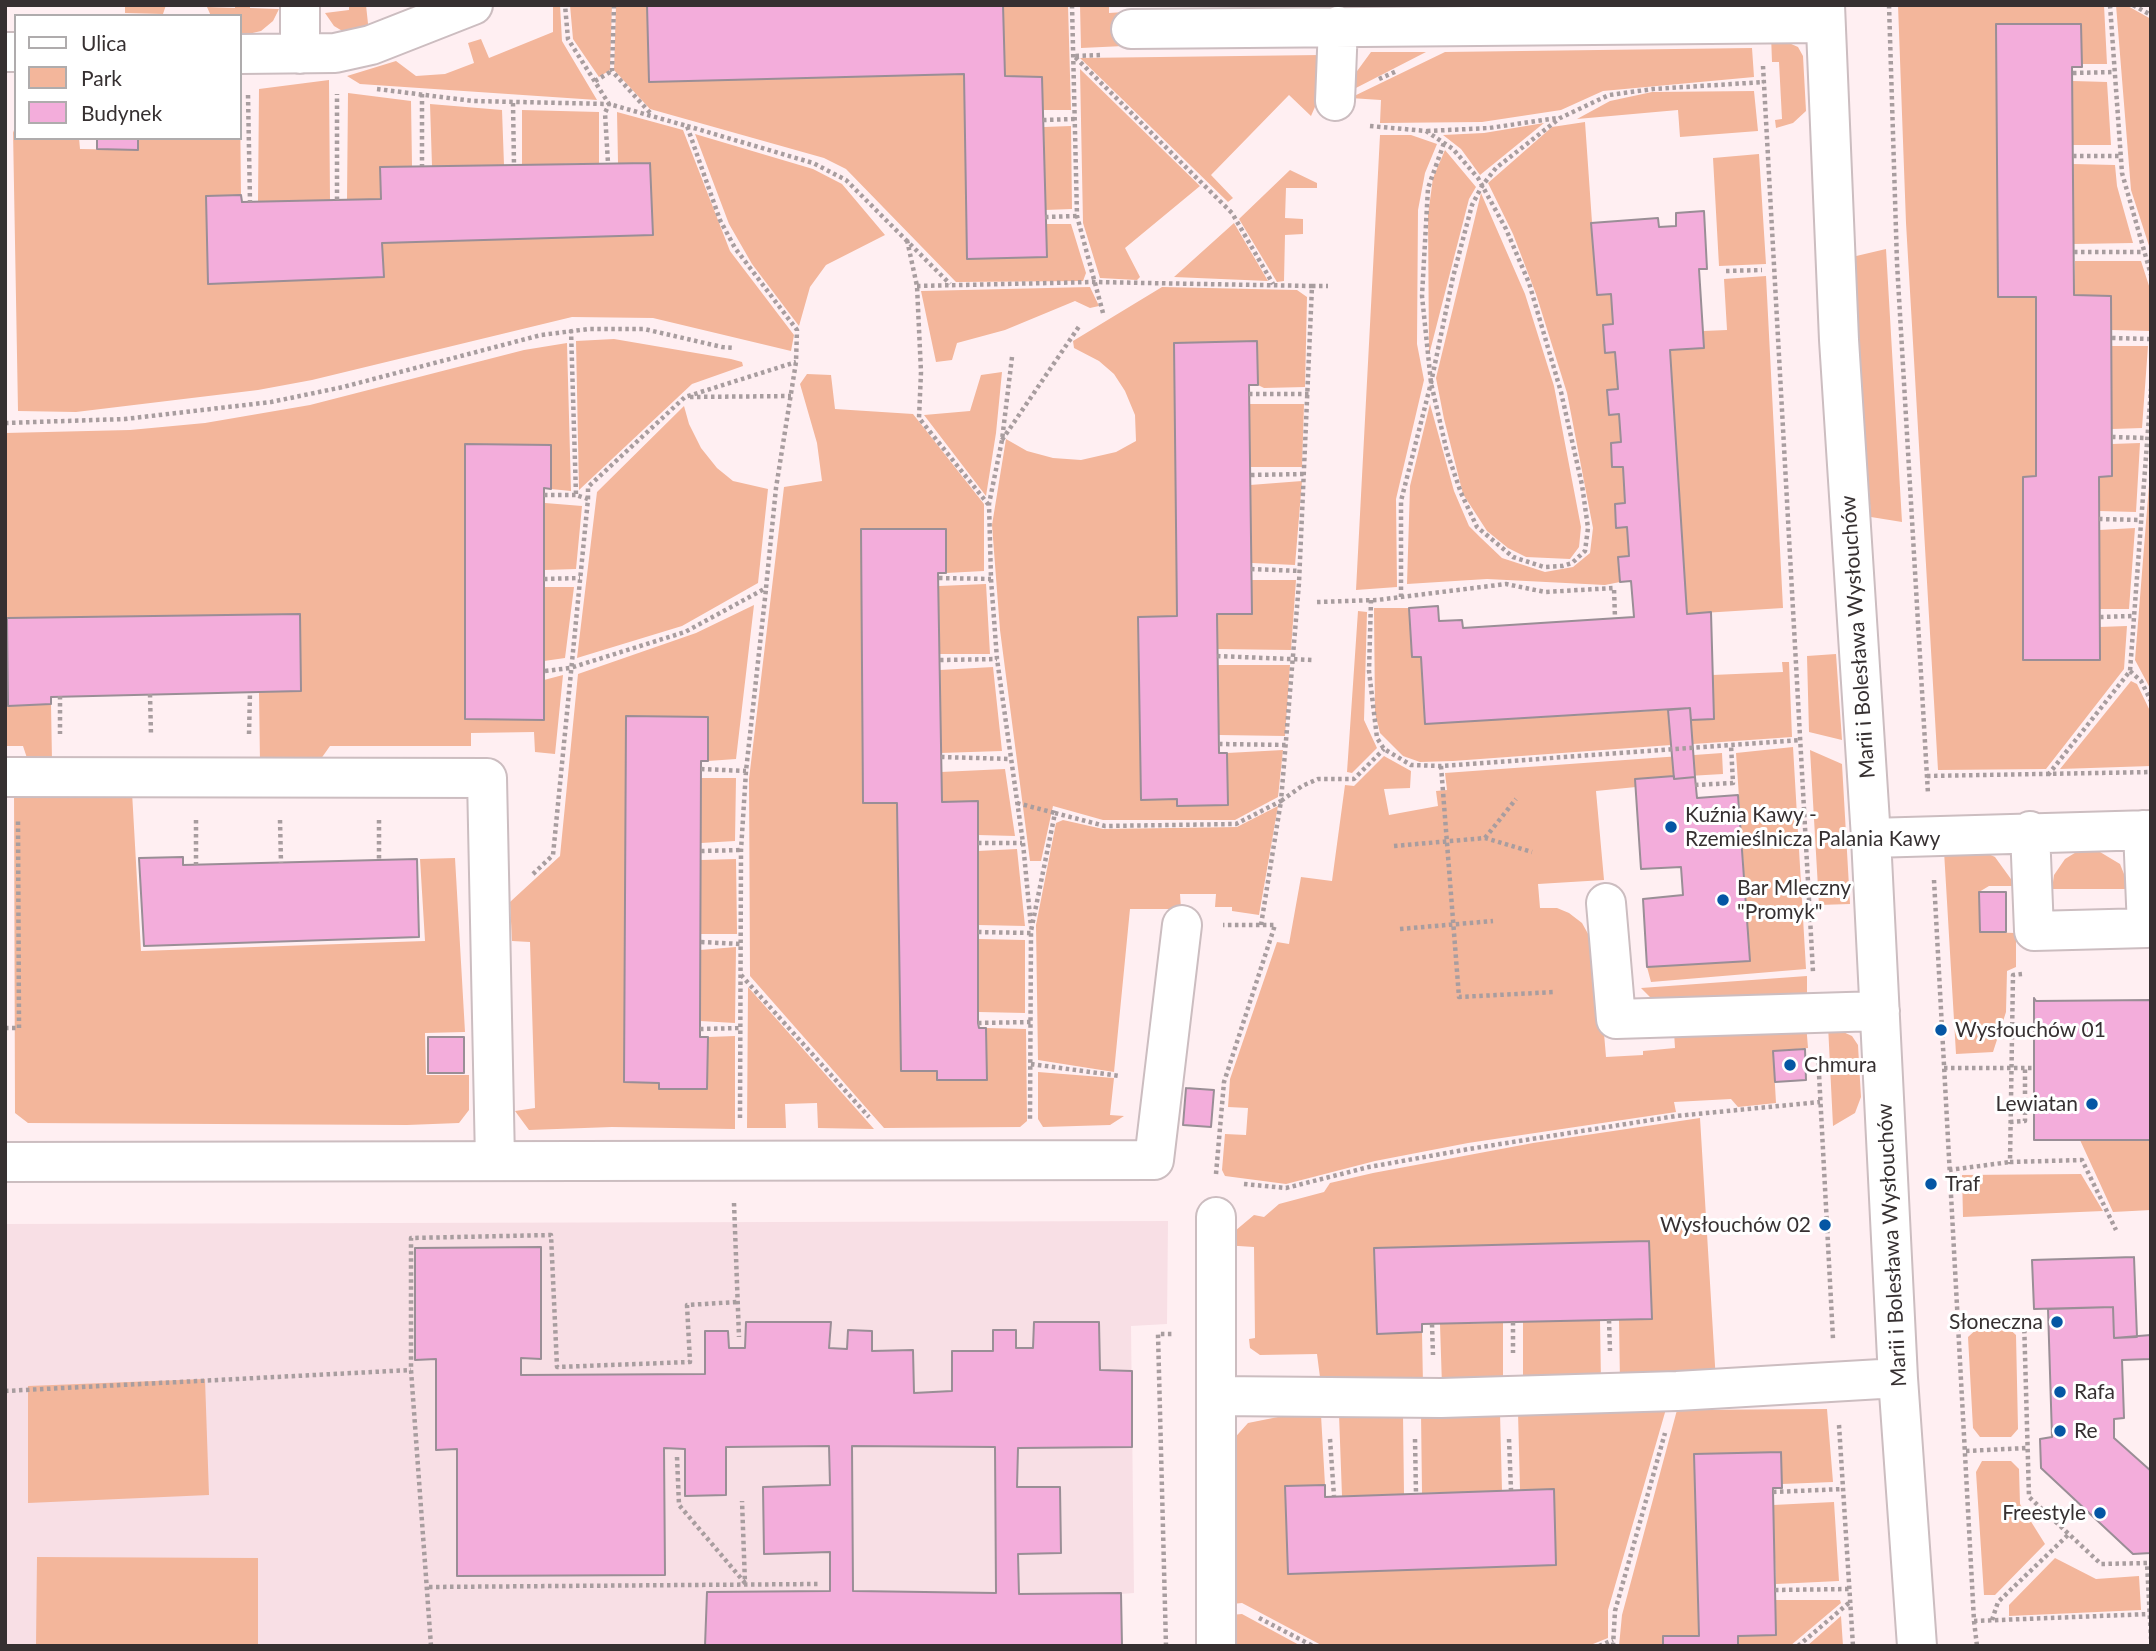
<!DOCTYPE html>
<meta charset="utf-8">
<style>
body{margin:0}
#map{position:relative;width:2156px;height:1651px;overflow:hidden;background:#ffeff2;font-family:Lato,sans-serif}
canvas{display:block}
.frame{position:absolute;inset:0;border:7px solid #363031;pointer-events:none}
.legend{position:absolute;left:14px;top:14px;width:228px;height:126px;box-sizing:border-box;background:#fff;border:2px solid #afacad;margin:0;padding:9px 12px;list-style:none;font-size:21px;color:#363031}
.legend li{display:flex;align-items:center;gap:14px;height:35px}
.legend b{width:35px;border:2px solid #afacad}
</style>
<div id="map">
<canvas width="2156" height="1651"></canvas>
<div class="frame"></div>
<ul class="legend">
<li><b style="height:9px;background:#fff"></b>Ulica</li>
<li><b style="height:19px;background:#f3b69b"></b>Park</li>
<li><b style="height:19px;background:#f3addb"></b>Budynek</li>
</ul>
</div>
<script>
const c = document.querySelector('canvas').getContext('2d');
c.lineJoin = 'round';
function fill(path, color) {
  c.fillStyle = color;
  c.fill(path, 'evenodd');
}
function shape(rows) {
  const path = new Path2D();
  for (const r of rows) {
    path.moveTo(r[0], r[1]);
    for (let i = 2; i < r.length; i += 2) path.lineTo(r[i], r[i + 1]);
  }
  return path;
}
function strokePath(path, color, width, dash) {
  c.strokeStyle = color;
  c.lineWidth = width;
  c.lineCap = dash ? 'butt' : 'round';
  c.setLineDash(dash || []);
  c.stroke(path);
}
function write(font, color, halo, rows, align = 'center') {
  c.font = font + ' Lato,sans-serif';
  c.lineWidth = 6;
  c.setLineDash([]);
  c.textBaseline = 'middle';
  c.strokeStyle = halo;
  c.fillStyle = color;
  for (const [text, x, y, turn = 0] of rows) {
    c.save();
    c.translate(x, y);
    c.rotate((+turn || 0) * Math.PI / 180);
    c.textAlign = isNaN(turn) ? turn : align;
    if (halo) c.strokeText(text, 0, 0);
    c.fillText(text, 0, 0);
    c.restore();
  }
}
fill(shape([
 [1168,1221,1167,1324,1131,1326,1134,1593,1121,1594,1122,1646,5,1646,5,1224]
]), '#f8dfe5');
fill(shape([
 [125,5,166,5,163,14,125,13],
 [235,5,250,5,250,8,279,9,273,21,261,31,240,36,240,16,211,16,207,7,235,8],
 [349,5,366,5,369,33,344,32,334,26,325,13,349,10],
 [553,5,560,5,562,41,597,100,360,84,347,76,396,61,416,76,445,74,474,63,468,43,481,39,489,58,553,32],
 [570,5,612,5,610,70,599,77,573,39],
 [616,5,647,5,649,82,964,74,967,259,1046,257,1045,224,1071,224,1086,273,1083,281,956,282,846,169,824,158,650,109,614,70],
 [1003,5,1068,5,1071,110,1042,110,1042,77,1005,76],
 [1080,5,1109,5,1109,13,1124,12,1124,46,1081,48],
 [1898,5,2104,5,2107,64,2082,64,2080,24,1997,24,1998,297,2036,297,2036,476,2023,477,2023,659,2099,627,2127,626,2124,669,2046,769,1938,770,1906,223],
 [2116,5,2126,5,2151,19,2151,252,2131,190],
 [1771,35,1798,47,1803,56,1806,111,1793,123,1776,128,1775,120,1782,119,1779,62,1772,62],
 [1752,48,1754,77,1603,91,1561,110,1482,122,1380,123,1381,100,1350,98,1445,52],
 [1371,52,1426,52,1352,90,1352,78],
 [1320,55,1318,100,1311,116,1289,95,1211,175,1233,198,1228,202,1080,58],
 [1080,69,1200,186,1125,248,1140,277,1137,280,1100,278,1083,223],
 [329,80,330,200,258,202,259,89],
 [2073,81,2107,82,2111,145,2073,145],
 [1754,91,1758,131,1680,137,1678,110,1577,119,1610,101,1652,92],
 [348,93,411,101,412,166,381,167,381,199,347,200],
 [240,102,241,195,206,196,208,284,384,276,382,243,653,235,650,163,618,163,617,112,683,130,730,251,794,335,791,351,653,318,572,317,312,380,258,390,76,412,18,411,13,130,16,138,79,138,80,149,138,150,139,140,152,138,240,138],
 [430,104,502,110,504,165,432,166],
 [522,110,599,112,599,163,522,165],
 [1585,122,1597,294,1611,294,1613,324,1603,325,1605,352,1615,352,1618,389,1607,390,1609,414,1619,414,1621,442,1611,443,1613,467,1623,467,1625,503,1615,504,1616,527,1627,527,1629,556,1618,557,1620,582,1605,585,1487,579,1407,584,1410,486,1430,404,1454,491,1469,526,1481,538,1502,558,1545,572,1573,567,1590,553,1593,528,1567,393,1536,294,1513,234,1488,183,1552,127],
 [1544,123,1480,175,1461,149,1443,135,1484,133],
 [1071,126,1072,209,1045,210,1044,127],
 [695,134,813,169,842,184,885,235,826,265,810,287,799,326,752,264,729,224],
 [1380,135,1411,135,1437,144,1425,173,1418,210,1417,344,1424,380,1396,499,1397,587,1356,590],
 [1445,150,1476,187,1469,199,1429,355,1428,215,1433,178],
 [1759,154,1766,264,1719,266,1713,158],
 [2073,164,2115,165,2117,186,2133,243,2074,244],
 [1290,170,1317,183,1317,188,1286,188,1285,218,1303,219,1303,234,1285,235,1284,281,1277,282,1239,219],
 [1481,193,1525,294,1554,386,1581,527,1579,547,1570,559,1526,557,1508,548,1487,531,1463,494,1444,419,1436,378],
 [1234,223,1268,281,1174,277],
 [1886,249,1902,522,1871,517,1852,257],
 [2075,261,2141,261,2151,292,2150,331,2111,330,2111,296,2074,295],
 [1766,276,1783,608,1687,614,1670,350,1703,348,1703,331,1727,330,1724,279],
 [1090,287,1099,306,1090,308,1075,301,1005,330,957,343,952,360,936,362,921,291],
 [1162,287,1297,290,1307,297,1305,387,1264,388,1258,385,1257,341,1174,343,1177,616,1138,617,1141,800,1177,799,1178,806,1227,805,1227,753,1283,750,1278,797,1235,820,1103,820,1053,806,1041,861,1030,861,1000,630,992,525,1006,439,1027,451,1053,458,1081,460,1116,452,1136,441,1135,415,1125,391,1114,374,1099,361,1074,348,1073,341],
 [614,339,731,359,742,362,743,366,692,384,579,490,576,341],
 [567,343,571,491,551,489,550,445,465,444,465,719,544,720,544,680,563,675,555,754,535,752,534,732,471,733,471,746,330,746,318,763,260,764,259,692,7,619,8,706,51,704,52,761,28,761,23,746,5,746,5,433,130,430,205,423,310,405,524,350],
 [2112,346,2148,346,2142,428,2112,429],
 [1002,372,996,433,986,496,924,415,970,411,981,375],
 [807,374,831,375,835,409,913,414,984,504,984,571,946,573,946,530,897,803,901,1071,937,1071,938,1080,986,1080,986,1028,1026,1029,1027,1121,1020,1127,884,1128,750,976,749,779,784,487,822,481,817,443,800,384],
 [1249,404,1304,404,1302,467,1250,467],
 [684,406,689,424,701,448,717,468,733,481,768,489,758,583,682,626,577,658,597,492],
 [2140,443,2136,512,2099,511,2099,477,2112,476,2112,444],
 [2151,460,2151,690,2135,660],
 [1302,481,1295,565,1252,563,1250,485],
 [545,503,582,506,576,569,544,570],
 [2135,528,2129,609,2100,609,2099,530],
 [1252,580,1296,580,1291,650,1217,649,1217,614,1252,614],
 [986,584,990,654,939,654,939,586],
 [544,587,574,587,565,658,544,661],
 [754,605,736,759,708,761,708,717,626,717,624,1081,659,1083,659,1089,707,1089,708,1037,735,1036,735,1129,612,1127,529,1130,515,1111,535,1108,530,942,512,941,510,902,560,856,578,674,696,633],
 [1374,608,1409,608,1412,657,1421,657,1425,724,1668,710,1671,745,1453,761,1420,762,1403,756,1380,733,1375,713],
 [1358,611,1367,612,1364,720,1377,748,1352,773,1347,772],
 [1836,654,1842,740,1809,732,1807,656],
 [1782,662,1789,662,1792,737,1693,744,1691,720,1714,719,1712,675,1783,672],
 [1217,665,1290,665,1285,736,1219,735],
 [993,667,1002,751,940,753,940,670],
 [2131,681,2137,684,2151,713,2151,766,2060,769],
 [1793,747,1806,969,1651,982,1647,967,1750,960,1736,753],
 [1810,750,1842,764,1850,904,1819,905],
 [1722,753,1723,774,1636,779,1636,787,1596,791,1604,880,1538,884,1540,908,1557,908,1569,913,1582,923,1597,950,1606,1057,1643,1055,1643,1051,1675,1048,1674,1032,1806,1023,1808,1048,1773,1051,1776,1103,1738,1107,1731,1099,1674,1102,1676,1112,1468,1143,1375,1161,1286,1184,1225,1176,1222,1170,1225,1134,1246,1135,1248,1108,1228,1107,1230,1079,1277,942,1289,944,1301,877,1332,881,1345,785,1354,786,1384,756,1411,771,1410,788,1384,789,1389,815,1438,806,1436,791,1447,790,1445,773],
 [1005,769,1015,836,978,835,978,801,942,802,941,772],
 [701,778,736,778,735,841,701,843],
 [14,787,132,792,141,951,425,941,420,859,455,858,465,1032,425,1033,426,1075,469,1075,469,1110,459,1123,407,1125,28,1123,15,1113],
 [1278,806,1259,915,1232,911,1232,907,1215,907,1216,894,1180,894,1181,909,1130,909,1114,1072,1038,1060,1036,925,1056,823,1063,820,1103,829,1237,827],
 [1017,849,1025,926,978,925,978,851],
 [1978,849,1995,857,2016,886,1989,886,1979,892,1980,932,2016,933,2016,967,2007,971,2006,1012,1993,1052,1956,1054,1944,851],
 [2095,849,2120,864,2130,889,2052,889,2054,875,2065,859,2078,851],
 [736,859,737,934,701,934,701,860],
 [979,939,1025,940,1025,1013,979,1012],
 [736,947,735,1023,700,1021,700,950],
 [1807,976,1807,998,1656,1003,1641,988],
 [748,987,874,1129,818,1128,817,1103,785,1104,786,1128,747,1128],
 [1828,1025,1852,1036,1858,1045,1859,1063,1861,1097,1855,1113,1833,1126],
 [1038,1072,1114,1078,1110,1115,1124,1116,1110,1125,1043,1127,1038,1119],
 [1700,1118,1716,1382,1620,1383,1619,1320,1651,1319,1374,1248,1377,1333,1422,1332,1423,1385,1321,1385,1317,1354,1260,1355,1250,1348,1249,1339,1255,1338,1254,1247,1223,1245,1223,1241,1254,1215,1264,1217,1279,1204,1324,1192,1330,1183,1373,1173,1533,1143],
 [2080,1140,2151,1140,2151,1210,2113,1212],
 [2081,1174,2103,1211,1963,1217,1962,1175],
 [1600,1320,1601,1383,1523,1385,1523,1322],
 [1503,1323,1503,1385,1442,1386,1440,1324],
 [2006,1326,2016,1335,2018,1429,2011,1437,1980,1437,1973,1428,1968,1337,1979,1327],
 [205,1379,209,1495,28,1503,28,1386],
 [1666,1409,1608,1610,1608,1638,1588,1646,1323,1646,1242,1603,1232,1604,1230,1443,1248,1423,1278,1417,1321,1415,1325,1485,1285,1487,1288,1574,1556,1565,1554,1489,1520,1490,1518,1412],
 [1827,1409,1833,1482,1782,1484,1780,1452,1694,1454,1699,1636,1663,1636,1663,1646,1619,1646,1622,1615,1677,1410],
 [1421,1413,1500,1413,1502,1491,1422,1493],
 [1339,1414,1403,1414,1404,1494,1342,1496],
 [1982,1461,2011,1461,2019,1469,2020,1504,2045,1544,1995,1595,1984,1595,1976,1472],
 [1834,1502,1839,1581,1776,1584,1773,1505],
 [37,1557,258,1558,258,1646,36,1646],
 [2055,1558,2096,1579,2139,1576,2141,1610,2009,1616,2009,1605],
 [1776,1600,1840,1600,1841,1603,1790,1646,1738,1646,1738,1636,1776,1635],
 [1242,1614,1301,1646,1231,1646,1230,1615],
 [1841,1616,1843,1646,1807,1646]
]), '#f3b69b');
const building = shape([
 [647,5,1003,5,1005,76,1042,77,1047,257,967,259,964,74,649,82,647,5],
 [1996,24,2081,24,2082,67,2072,67,2074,295,2111,296,2112,476,2099,477,2100,660,2023,660,2023,477,2036,476,2036,297,1998,297,1996,24],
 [97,138,138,138,138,150,97,149,97,138],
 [650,163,653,235,382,243,384,277,208,284,206,196,241,195,242,202,381,199,380,167,650,163],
 [1704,211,1707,269,1699,269,1704,348,1670,350,1687,614,1711,612,1714,719,1691,720,1690,708,1425,724,1421,657,1412,657,1409,608,1438,606,1439,621,1462,620,1463,628,1634,617,1631,581,1620,582,1618,557,1629,556,1627,527,1616,528,1615,504,1625,503,1623,467,1612,467,1611,443,1621,442,1619,414,1609,415,1607,390,1618,389,1615,352,1605,353,1603,325,1613,324,1611,294,1597,295,1591,223,1658,218,1659,227,1676,226,1676,213,1704,211],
 [1257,341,1258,385,1249,385,1252,614,1217,614,1219,753,1227,753,1228,805,1177,806,1177,799,1141,800,1138,617,1177,616,1174,343,1257,341],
 [465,444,551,445,551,489,544,488,544,720,465,719,465,444],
 [861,529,946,529,946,573,938,573,942,802,978,801,978,1023,979,1028,986,1028,987,1080,937,1080,937,1071,901,1071,897,803,863,803,861,529],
 [300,614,301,691,51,697,51,704,8,706,7,618,300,614],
 [1690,708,1695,777,1674,779,1668,710,1690,708],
 [626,716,708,717,708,761,701,761,700,1021,700,1037,708,1037,707,1089,659,1089,659,1083,624,1082,626,716],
 [1674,776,1674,779,1695,777,1697,798,1738,795,1750,961,1647,967,1643,899,1683,895,1681,867,1641,869,1635,779,1674,776],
 [183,857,183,865,417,859,419,937,144,946,139,858,183,857],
 [1979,892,2006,892,2006,932,1980,932,1979,892],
 [2034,998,2036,1001,2151,1000,2151,1140,2034,1140,2034,998],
 [428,1037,464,1037,464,1073,428,1073,428,1037],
 [1805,1049,1806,1080,1775,1082,1773,1051,1805,1049],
 [1186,1088,1214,1090,1211,1127,1183,1125,1186,1088],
 [1649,1241,1652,1319,1422,1324,1422,1332,1377,1334,1374,1248,1649,1241],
 [541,1247,541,1359,521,1358,521,1375,705,1374,705,1331,728,1331,729,1348,745,1348,746,1322,831,1322,829,1348,847,1349,848,1330,872,1331,872,1351,913,1350,914,1393,952,1391,952,1351,993,1351,993,1330,1016,1330,1016,1348,1033,1348,1034,1322,1099,1322,1100,1370,1132,1371,1132,1447,1018,1448,1017,1487,1060,1487,1061,1553,1018,1554,1019,1594,1121,1593,1122,1646,705,1646,707,1592,830,1591,830,1552,764,1554,763,1487,830,1485,829,1446,726,1447,726,1495,685,1496,685,1449,664,1448,665,1575,457,1576,457,1449,436,1450,436,1359,415,1360,415,1248,541,1247],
 [852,1446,995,1447,996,1593,853,1591,852,1446],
 [2134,1257,2137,1337,2114,1338,2113,1307,2034,1309,2032,1260,2134,1257],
 [2113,1307,2114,1338,2151,1335,2151,1359,2122,1360,2124,1418,2114,1419,2114,1438,2151,1471,2151,1553,2133,1554,2041,1468,2040,1439,2052,1437,2048,1309,2113,1307],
 [1781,1452,1782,1488,1773,1488,1773,1492,1776,1635,1738,1636,1738,1646,1663,1646,1663,1636,1699,1636,1694,1454,1781,1452],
 [1325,1485,1325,1497,1554,1489,1556,1565,1288,1574,1285,1486,1325,1485]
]);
fill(building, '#f3addb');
strokePath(building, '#9a8e96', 2);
const minor = shape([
 [300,5,300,54],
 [1825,5,1839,340,1871,838,1898,1378,1917,1646],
 [1131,29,1825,23],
 [5,52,16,52],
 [240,54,335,53,371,45,473,5],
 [1335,101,1338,26],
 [5,777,487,778,495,1160],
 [2030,831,2034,931,2147,928,2143,830],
 [1871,838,2151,830],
 [1606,903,1616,1019,1880,1011],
 [5,1162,1154,1160,1182,925],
 [1216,1396,1441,1398,1677,1391,1898,1378],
 [1216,1646,1216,1217]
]);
strokePath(minor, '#ccbdc0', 42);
strokePath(shape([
 [614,5,612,71,652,115],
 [1072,5,1077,216,1103,313],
 [1889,5,1897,263,1928,794],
 [2110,5,2122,173,2151,275],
 [2133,5,2151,15],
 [1100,55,1074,56,1232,213,1273,284],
 [1763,66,1813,972],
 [2073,73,2115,72],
 [1379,79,1397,71],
 [595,81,612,71],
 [377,89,473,101,609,104,605,113,608,163],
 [422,94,422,166],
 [248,95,250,202],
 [513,103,514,165],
 [1043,120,1075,119],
 [687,126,813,163,846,180,950,284],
 [1370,126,1426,131,1453,149,1478,178,1506,229,1529,283,1561,392,1582,485,1588,528,1585,551,1572,563,1562,566,1544,567,1513,557,1477,527,1461,493,1447,452,1431,383,1422,296,1428,188,1444,143],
 [1427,131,1489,128,1558,118],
 [2073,156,2121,156],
 [337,200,337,94],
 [1045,217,1077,216],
 [907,240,917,286,921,372,919,418,988,504],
 [2074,252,2144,252],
 [1726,271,1762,270],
 [917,286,1093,282,1312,286,1299,583,1281,801,1236,824,1105,826,1055,813,1031,931,1030,1119],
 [1312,286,1328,286],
 [2112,338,2151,339],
 [1012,357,1002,440,989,504,991,579,997,659,1023,843,1031,927],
 [1249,394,1309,394],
 [690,397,791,396],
 [5,423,125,419,271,402,343,387,541,335,589,329,644,329,722,347,735,348],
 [2112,437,2147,438],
 [1002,440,1080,325],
 [1251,475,1305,474],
 [544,495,576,495],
 [588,499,588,487,685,397,796,362],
 [2099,519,2140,520],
 [1251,569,1300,571],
 [939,578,991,579],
 [544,579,580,578],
 [1401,597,1401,501,1431,383,1453,277,1472,205,1482,186,1496,168,1560,118,1609,95,1653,89,1764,82],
 [1371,600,1369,671,1377,738,1384,749,1411,765,1441,766,1800,740],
 [1317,602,1377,600,1506,584,1545,592,1614,588,1615,618],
 [2100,617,2133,616],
 [1217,656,1313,660],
 [940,660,997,659],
 [545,671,570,668,685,632,766,588,776,488,796,362,797,330,735,248,720,220,687,126,609,104,568,39,565,5],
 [2130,671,2141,681,2151,701],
 [150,694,151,735],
 [60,696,60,734],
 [249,734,250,692],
 [1219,744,1287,745],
 [941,757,1011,759],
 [1441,766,1459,997,1555,992],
 [701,769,746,771],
 [2048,775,2130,671,2151,389],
 [1927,776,2151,772],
 [1695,785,1733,783,1731,745],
 [1017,803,1055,813],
 [196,820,196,865],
 [280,820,281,863],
 [379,820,379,860],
 [1485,838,1516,799],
 [978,843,1022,843],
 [1394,846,1485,838,1532,852],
 [701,851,741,850],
 [533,874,553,855,588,499,576,495,571,330],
 [1934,880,1974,1621,2150,1614],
 [1261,925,1281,801,1302,786,1318,779,1354,779,1384,749],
 [1400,929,1493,921],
 [978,932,1031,933],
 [701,942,740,944],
 [2022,974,2013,975,2010,1162,2082,1160,2116,1230],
 [741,975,869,1117],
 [978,1023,1031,1022],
 [5,1028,19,1028,18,820],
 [700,1029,740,1028],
 [1818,1055,1833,1339],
 [1031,1064,1120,1076],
 [1944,1068,2034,1068],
 [740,1118,741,850,746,771,766,589],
 [2010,1122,2025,1121,2025,1068],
 [1949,1170,2010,1162],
 [1216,1174,1224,1082,1275,925,1223,925],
 [1244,1184,1286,1188,1369,1167,1469,1149,1676,1116,1820,1102],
 [734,1203,739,1337],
 [1609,1320,1610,1351],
 [1513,1322,1513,1353],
 [1958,1323,2024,1319,2029,1497,2101,1564,2147,1563,2151,1639],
 [1432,1324,1433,1355],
 [5,1391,411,1370],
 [1839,1425,1853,1646],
 [1330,1439,1334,1496],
 [1415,1439,1416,1494],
 [1509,1439,1511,1490],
 [1966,1451,2026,1448],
 [677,1457,679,1505,745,1583,742,1501],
 [1773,1492,1843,1489],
 [429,1587,819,1584],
 [1775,1590,1849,1589],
 [1259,1618,1313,1646],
 [1992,1620,1998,1602,2069,1534],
 [1974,1621,1977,1646],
 [431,1646,411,1370,411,1238,551,1235,557,1367,690,1362,687,1305,737,1302],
 [1166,1646,1158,1334,1174,1334],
 [1599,1646,1613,1640],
 [1613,1646,1615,1611,1665,1433],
 [1798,1646,1850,1602]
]), '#a89d9f', 4.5, [3.5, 3.5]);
strokePath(minor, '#fff', 38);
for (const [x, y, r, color] of [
 [1671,827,7,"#0556a4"],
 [1723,900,7,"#0556a4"],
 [1941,1030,7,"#0556a4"],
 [1790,1065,7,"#0556a4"],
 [2092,1104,7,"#0556a4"],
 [1931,1184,7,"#0556a4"],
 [1825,1225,7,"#0556a4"],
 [2057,1322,7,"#0556a4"],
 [2060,1392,7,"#0556a4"],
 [2060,1431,7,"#0556a4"],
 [2100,1513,7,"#0556a4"]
]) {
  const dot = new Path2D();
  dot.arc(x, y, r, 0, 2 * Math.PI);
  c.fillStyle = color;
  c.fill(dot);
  strokePath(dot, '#fff', 2.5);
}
write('21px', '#363031', '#fff', [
 ["Marii i Bolesława Wysłouchów",1858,637,-94],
 ["Marii i Bolesława Wysłouchów",1892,1245,-93]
]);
write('21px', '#363031', '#fff', [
 ["Kuźnia Kawy -",1685,815],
 ["Rzemieślnicza Palania Kawy",1685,839],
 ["Bar Mleczny",1737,888],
 ["\"Promyk\"",1737,912],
 ["Wysłouchów 01",1955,1030],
 ["Chmura",1804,1065],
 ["Lewiatan",2078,1104,"right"],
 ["Traf",1945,1184],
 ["Wysłouchów 02",1811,1225,"right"],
 ["Słoneczna",2043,1322,"right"],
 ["Rafa",2074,1392],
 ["Re",2074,1431],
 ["Freestyle",2086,1513,"right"]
], 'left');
</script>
